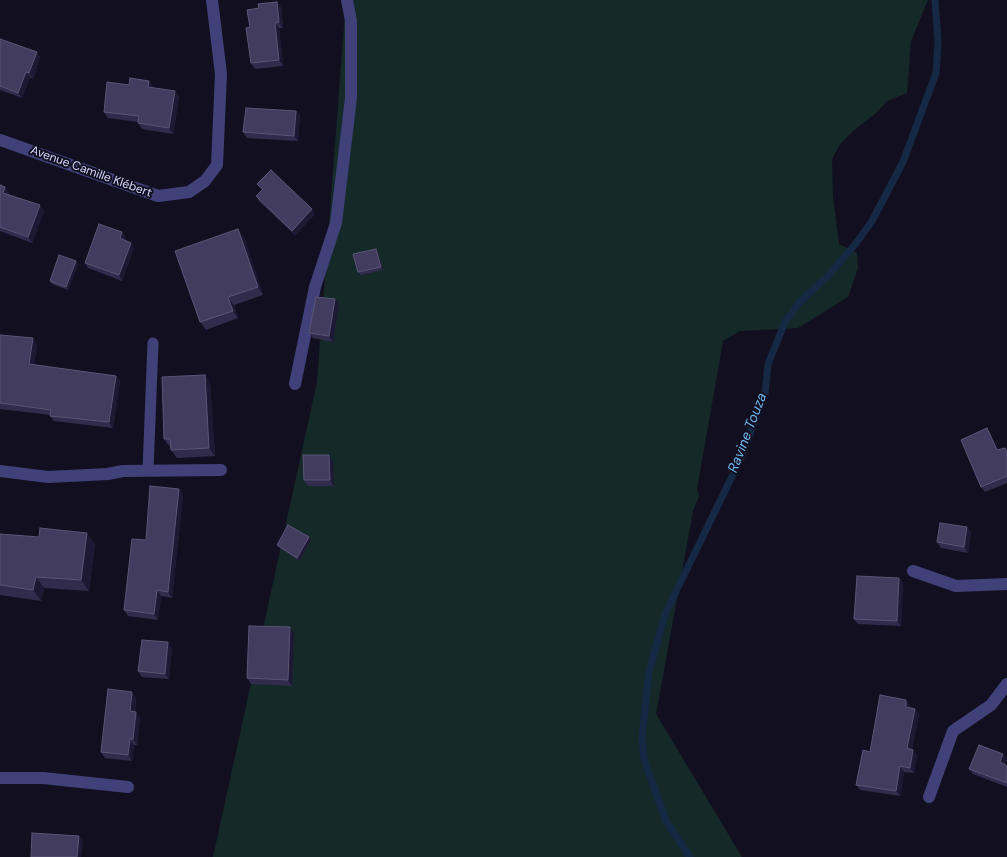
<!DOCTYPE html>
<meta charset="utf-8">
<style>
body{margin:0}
canvas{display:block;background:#121020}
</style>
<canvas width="1007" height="857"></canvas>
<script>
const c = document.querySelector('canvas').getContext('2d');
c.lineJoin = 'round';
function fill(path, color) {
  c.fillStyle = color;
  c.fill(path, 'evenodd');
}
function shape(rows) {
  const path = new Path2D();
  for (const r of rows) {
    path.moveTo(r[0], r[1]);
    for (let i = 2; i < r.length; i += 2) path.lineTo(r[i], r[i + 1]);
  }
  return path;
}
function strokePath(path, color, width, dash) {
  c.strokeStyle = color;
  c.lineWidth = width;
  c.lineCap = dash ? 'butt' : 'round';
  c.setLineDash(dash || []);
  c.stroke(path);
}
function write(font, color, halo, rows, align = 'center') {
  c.font = font + ' "DM Sans",sans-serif';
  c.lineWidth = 4;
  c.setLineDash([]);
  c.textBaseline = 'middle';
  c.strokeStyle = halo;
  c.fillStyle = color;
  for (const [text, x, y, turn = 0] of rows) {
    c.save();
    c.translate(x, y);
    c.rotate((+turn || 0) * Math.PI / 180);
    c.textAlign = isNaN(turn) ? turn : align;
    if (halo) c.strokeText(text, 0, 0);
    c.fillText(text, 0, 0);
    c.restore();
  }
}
fill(shape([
 [346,0,928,0,911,41,907,93,887,101,876,113,853,131,840,144,832,159,833,197,839,244,857,253,858,268,848,297,798,328,740,331,723,341,697,489,699,496,693,511,656,714,742,857,213,857,317,382]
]), '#142928');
strokePath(shape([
 [690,857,666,821,644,759,642,738,649,672,665,614,741,458,765,394,768,364,785,322,799,303,829,275,857,242,872,221,903,162,936,73,938,42,935,0]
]), '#152945', 7);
strokePath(shape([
 [148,470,153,343]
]), '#41417a', 11);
strokePath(shape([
 [0,140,158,196,189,192,205,181,217,165,221,74,212,0],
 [295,384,315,287,336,223,351,98,351,21,347,0],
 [0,471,48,477,108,474,123,471,221,470],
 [913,571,956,586,1007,584],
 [0,778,43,778,128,787],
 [929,797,953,731,991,705,1007,684]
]), '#41417a', 12);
fill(shape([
 [281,7,283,28,279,28,283,66,255,69,251,63],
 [0,39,40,57,33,79,30,77,22,98,0,90],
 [149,81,153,87,153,88,175,91,179,97,173,134,142,129,138,123,138,122,108,118,104,112,129,85],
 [296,111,300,116,298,141,247,138,243,132],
 [257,184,315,214,295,235,259,201,256,196,262,190],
 [0,185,5,187,9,193,8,194,40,205,44,211,32,243,0,231],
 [122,232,126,238,125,240,131,243,134,248,122,281,88,268,85,263],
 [244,237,263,295,234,305,238,318,206,330,200,322],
 [376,249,378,252,383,270,361,275,358,272],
 [76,261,78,264,68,290,52,284,50,281],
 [339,305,333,342,313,338,309,333],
 [0,335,37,344,34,365,116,376,120,381,113,428,54,421,50,416,51,415,0,409],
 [205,375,210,383,215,456,177,458,171,450,171,447,170,447,164,439],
 [987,428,990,433,998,450,1005,448,1007,450,1007,483,985,492,981,487],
 [333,461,334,486,308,486,304,480],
 [179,489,183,495,172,598,161,596,158,620,128,616,124,610,146,540],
 [967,527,971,533,968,553,941,548,937,542],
 [0,534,95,544,89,591,44,588,41,601,0,595],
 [311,540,299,561,280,548,277,545],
 [899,578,903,583,901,626,858,624,854,619],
 [294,633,292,686,251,684,247,678],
 [172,648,169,679,142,677,138,671],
 [136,698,135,712,140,718,137,745,134,745,132,761,105,758,101,752],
 [910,705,910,707,915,709,919,714,912,749,917,755,914,773,904,772,900,796,860,790,856,785,870,752],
 [1003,754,1007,759,1005,765,1007,766,1007,787,973,774,969,769]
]), '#312b4c');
fill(shape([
 [277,2,281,7,283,28,279,22],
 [275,23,279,28,283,66,279,60],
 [37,52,40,57,33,79,29,73],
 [26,72,30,77,22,98,18,93],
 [149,81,153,87,153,93,148,87],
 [175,91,179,97,173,134,169,128],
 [296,111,300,116,298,141,294,136],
 [5,187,9,193,7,198,3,193],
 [40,205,44,211,32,243,28,237],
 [312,209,315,214,295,235,292,231],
 [238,229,244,237,263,295,258,287],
 [122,232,126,238,124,244,120,238],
 [131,243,134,248,122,281,119,275],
 [376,249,378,252,383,270,381,267],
 [76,261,78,264,68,290,66,287],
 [228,297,234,305,238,318,233,311],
 [335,299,339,305,333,342,329,336],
 [33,338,37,344,33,370,29,364],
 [205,375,210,383,215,456,209,448],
 [116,376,120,381,113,428,109,422],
 [987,428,990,433,1000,455,997,450],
 [329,455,333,461,334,486,330,480],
 [179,489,183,495,172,598,168,592],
 [967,527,971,533,968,553,964,547],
 [87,533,95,544,89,591,81,580],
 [309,537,311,540,299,561,297,558],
 [36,577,44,588,41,601,33,590],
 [899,578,903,583,901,626,897,621],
 [157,590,161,596,158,620,154,614],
 [290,627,294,633,292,686,288,680],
 [168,642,172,648,169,679,165,674],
 [132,692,136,698,134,717,130,711],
 [906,700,910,705,910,712,906,707],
 [915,709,919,714,911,754,907,748],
 [136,712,140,718,137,745,133,739],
 [130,739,134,745,132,761,128,755],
 [913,750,917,755,914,773,910,768],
 [1003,754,1007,759,1004,768,1000,762],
 [900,766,904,772,900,796,896,791],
 [79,836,83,841,81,857,77,857]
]), '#1d1833');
const building = shape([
 [277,2,279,22,275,23,279,60,251,63,246,28,250,27,247,10,259,8,258,4,277,2],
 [0,39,37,52,29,73,26,72,18,93,0,86,0,39],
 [130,78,149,81,148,87,175,91,169,128,138,123,139,116,104,112,107,82,129,85,130,78],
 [246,108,296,111,294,136,243,132,246,108],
 [271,170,312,209,292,231,256,196,263,189,257,184,271,170],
 [0,185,5,187,3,193,40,205,28,237,0,227,0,185],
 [99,224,122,232,120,238,131,243,119,275,85,263,99,224],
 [238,229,258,287,228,297,233,311,200,322,175,251,238,229],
 [376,249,381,267,358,272,353,254,376,249],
 [59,255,76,261,66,287,50,281,59,255],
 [316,297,335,299,329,336,309,333,316,297],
 [0,335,33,338,29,364,116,376,109,422,50,416,51,410,0,403,0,335],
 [205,375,209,448,171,450,170,439,164,439,162,377,205,375],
 [987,428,997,450,1005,448,1007,452,1007,476,981,487,961,440,987,428],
 [303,455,329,455,330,480,304,480,303,455],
 [150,486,179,489,168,592,157,590,154,614,124,610,132,539,146,540,150,486],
 [940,523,967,527,964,547,937,542,940,523],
 [288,525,309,537,297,558,277,545,288,525],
 [40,528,87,533,81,580,36,577,33,590,0,585,0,534,39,537,40,528],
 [857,576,899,578,897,621,854,619,857,576],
 [249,626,290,627,288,680,247,678,249,626],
 [142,640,168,642,165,674,138,671,142,640],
 [108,689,132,692,130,711,136,712,133,739,130,739,128,755,101,752,108,689],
 [880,695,906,700,906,707,915,709,907,748,913,750,910,768,900,766,896,791,856,785,863,750,870,752,880,695],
 [979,745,1003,754,1000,762,1007,766,1007,783,969,769,979,745],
 [32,833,79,836,77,857,31,857,32,833]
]);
fill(building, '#423d5f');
strokePath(building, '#5a5577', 1);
write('12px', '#d7d4fa', '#121020', [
 ["Avenue Camille Klébert",91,172,20]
]);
write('italic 14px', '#6fb7ed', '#121020', [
 ["Ravine Touza",748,433,-69]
]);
</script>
